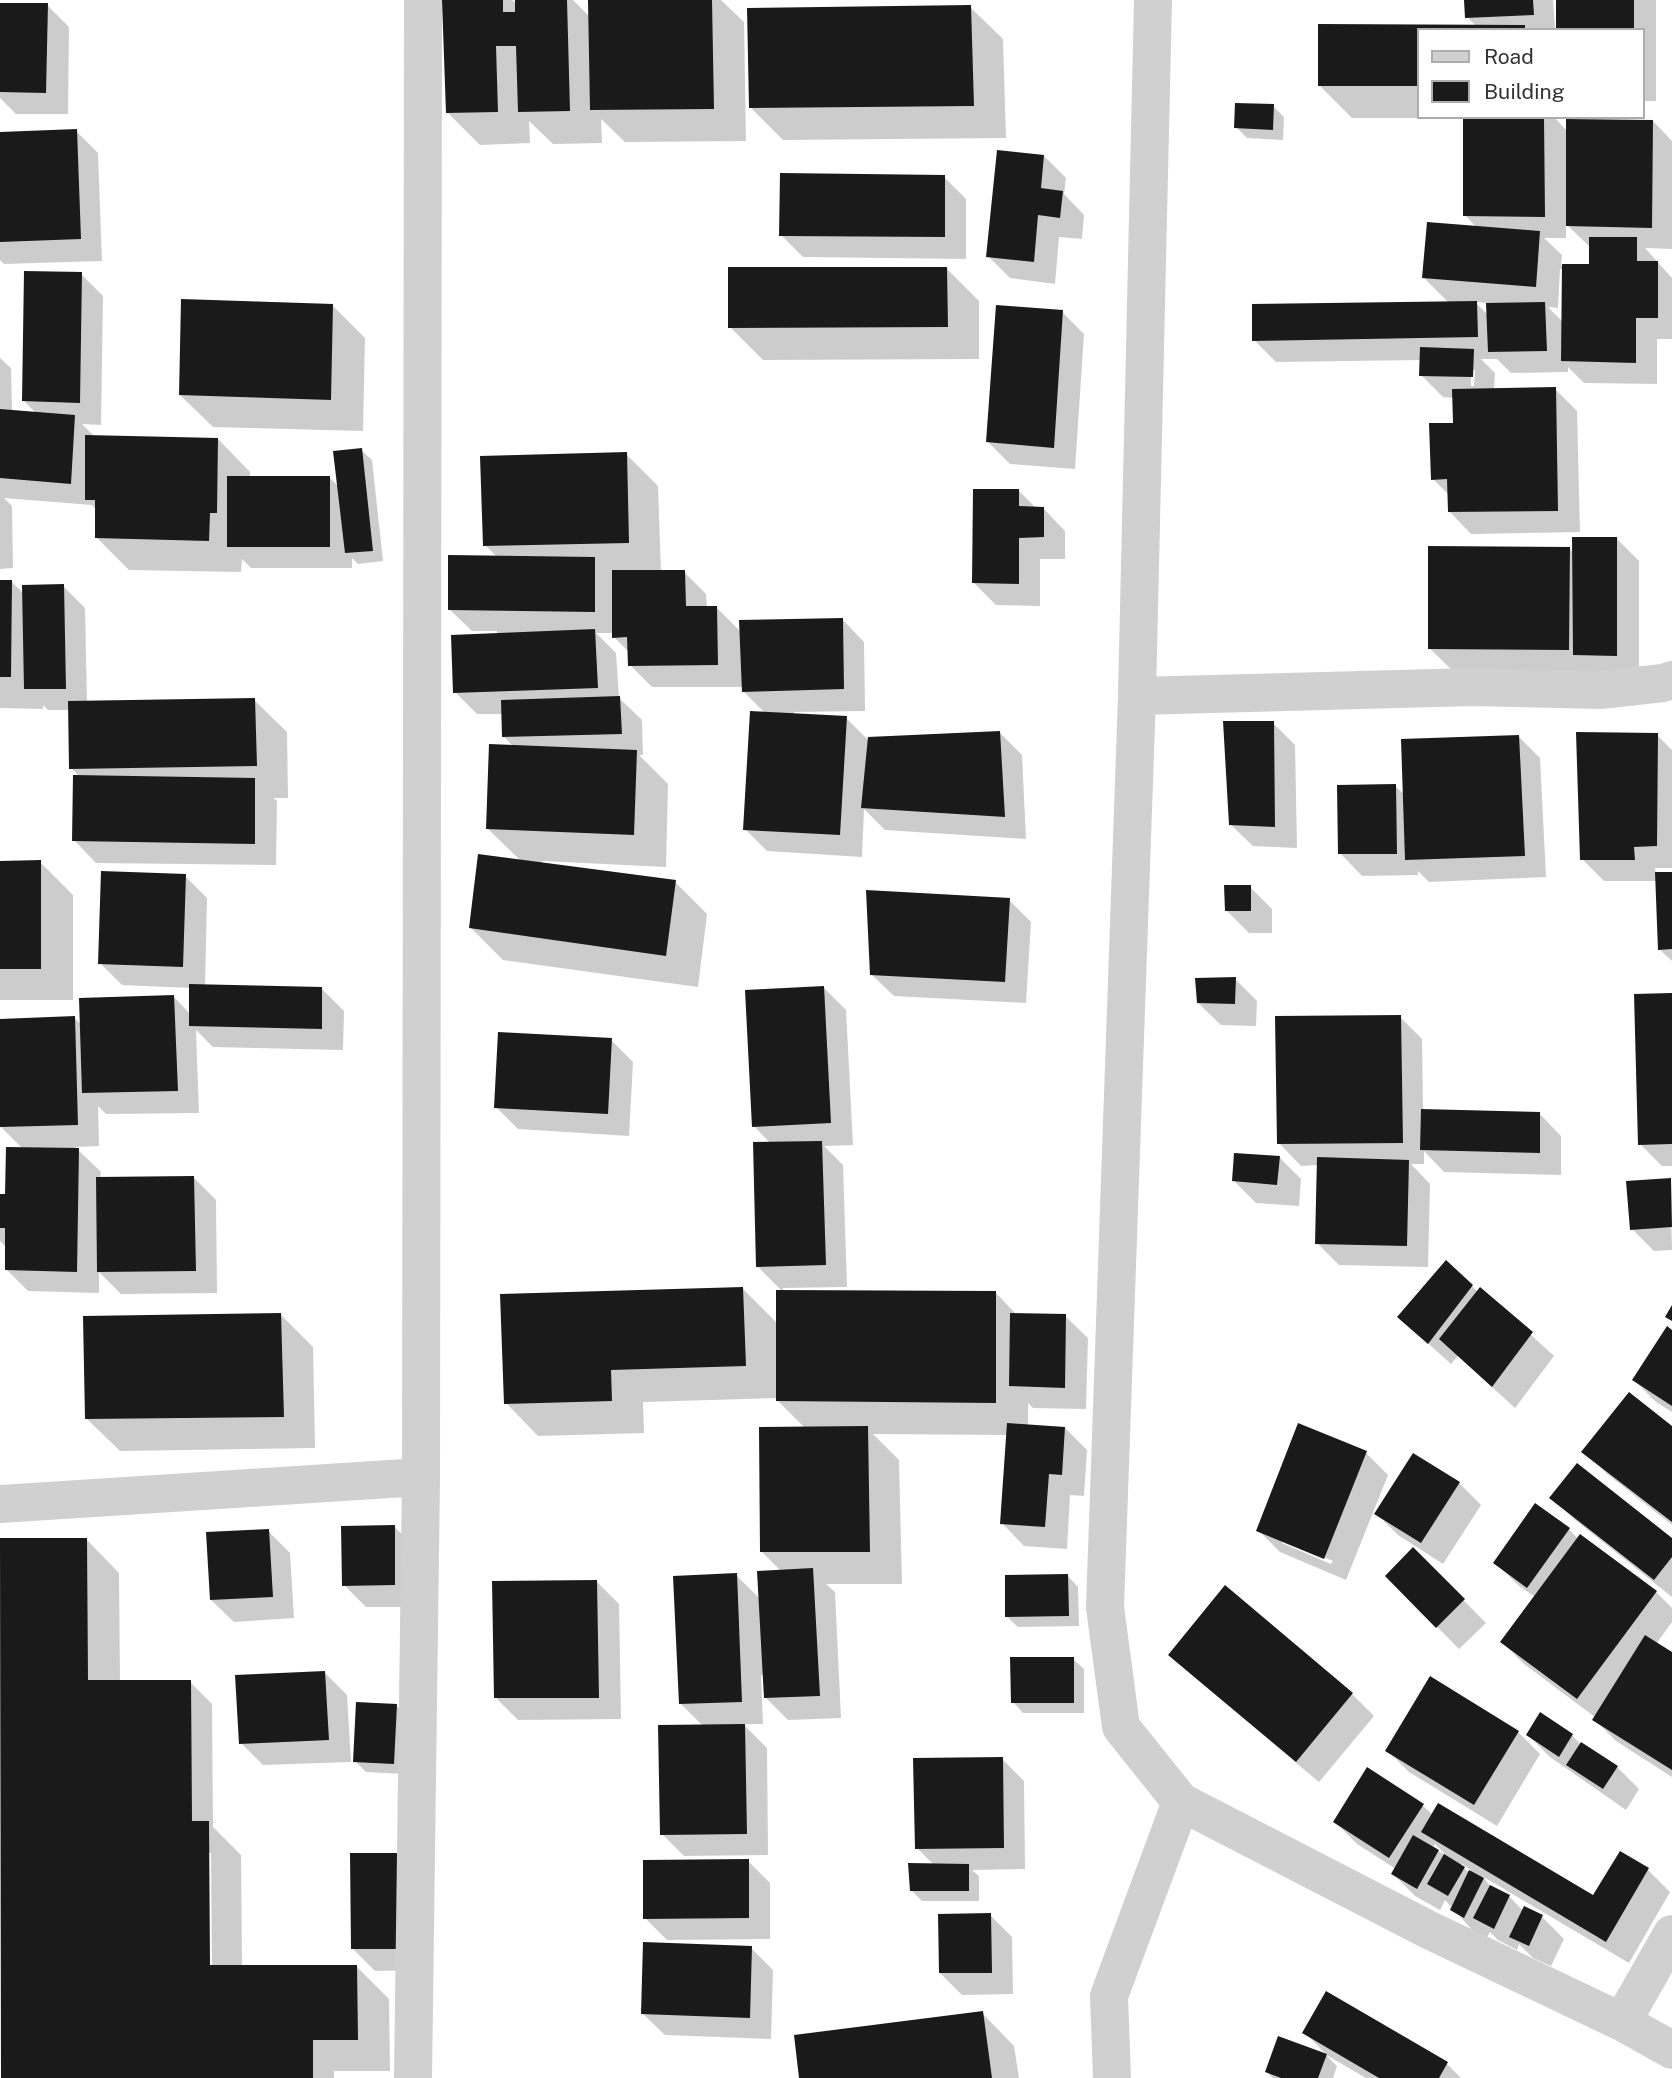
<!DOCTYPE html>
<style>
body{margin:0}
#map{position:relative;width:1672px;height:2078px;overflow:hidden;background:#fff;font-family:"Public Sans",sans-serif}
canvas{display:block}
.legend{position:absolute;left:1417px;top:28px;width:228px;height:91px;box-sizing:border-box;background:#fff;border:2px solid #adadad;margin:0;padding:9px 12px;list-style:none;font-size:21px;color:#333}
.legend li{display:flex;align-items:center;gap:14px;height:35px}
.legend b{width:35px;border:2px solid #adadad}
</style>
<div id="map">
<canvas width="1672" height="2078"></canvas>
<ul class="legend">
<li><b style="height:9px;background:#d0d0d0"></b>Road</li>
<li><b style="height:19px;background:#1a1a1a"></b>Building</li>
</ul>
</div>
<script>
const c = document.querySelector('canvas').getContext('2d');
c.lineJoin = 'round';
function fill(path, color) {
  c.fillStyle = color;
  c.fill(path, 'evenodd');
}
function shape(rows) {
  const path = new Path2D();
  for (const r of rows) {
    path.moveTo(r[0], r[1]);
    for (let i = 2; i < r.length; i += 2) path.lineTo(r[i], r[i + 1]);
  }
  return path;
}
function strokePath(path, color, width, dash) {
  c.strokeStyle = color;
  c.lineWidth = width;
  c.lineCap = dash ? 'butt' : 'round';
  c.setLineDash(dash || []);
  c.stroke(path);
}
fill(shape([
 [444,0,512,0,517,4,516,0,573,0,590,17,590,0,721,0,744,22,746,141,625,142,601,119,602,143,553,144,529,121,530,143,480,145,447,112],
 [1466,0,1553,0,1555,28,1558,28,1558,0,1656,0,1656,101,1642,101,1642,30,1418,30,1418,117,1557,117,1555,118,1568,132,1653,121,1672,141,1672,249,1645,248,1672,278,1672,339,1657,339,1657,384,1584,383,1568,367,1568,372,1511,373,1497,359,1481,359,1495,373,1494,390,1555,389,1577,411,1580,532,1471,534,1449,511,1449,495,1433,479,1454,425,1454,398,1443,397,1421,375,1421,360,1276,362,1254,340,1449,303,1424,278,1477,228,1465,215,1465,118,1352,118,1320,86,1319,26,1476,26,1467,17],
 [1566,224,1590,247,1591,266,1561,266,1562,255,1544,238,1566,238],
 [1560,269,1563,269,1563,322,1548,307,1558,308],
 [1475,302,1488,303,1488,315],
 [1471,370,1475,370,1474,386,1471,386],
 [0,4,47,5,69,27,68,114,16,114,0,98],
 [970,7,1003,39,1006,138,783,140,750,107],
 [1273,106,1284,117,1283,140,1247,138,1236,127],
 [76,131,98,153,102,261,4,264,0,260,0,134],
 [1044,156,1066,178,1064,194,1084,215,1082,239,1059,237,1055,284,1010,278,988,256],
 [944,177,966,199,966,259,803,257,781,235],
 [947,269,979,301,979,359,763,360,730,327],
 [81,274,103,296,101,425,82,424,95,437,218,439,250,472,250,478,330,478,339,487,361,450,372,460,383,561,358,564,352,558,352,568,251,568,242,559,241,572,129,570,97,538,97,510,92,505,4,498,12,506,13,568,0,569,0,358,11,368,12,412,37,414,24,401],
 [333,306,365,338,363,431,213,427,180,395],
 [1062,312,1084,334,1075,469,1010,464,988,442],
 [626,454,658,486,661,572,684,572,706,594,707,607,717,608,741,632,842,619,864,642,865,711,794,712,794,715,846,718,869,741,1000,733,1022,755,1026,839,885,830,864,809,862,857,767,851,745,829,766,714,743,691,743,687,652,687,630,665,629,652,614,637,614,633,596,633,616,653,619,698,642,720,643,755,639,755,668,784,666,867,542,861,542,864,675,882,707,914,698,987,503,960,470,927,521,861,487,828,514,747,504,737,503,714,477,714,455,692,497,635,497,631,472,631,449,609,497,557,485,545],
 [1019,491,1036,508,1043,508,1065,531,1065,559,1040,559,1040,606,996,605,974,583],
 [1616,538,1639,561,1639,677,1452,670,1429,648,1569,549,1574,553],
 [0,581,12,582,24,594,63,586,85,608,87,703,254,700,287,732,288,798,273,798,277,801,276,865,96,863,74,840,80,777,71,768,70,710,48,710,43,705,43,709,0,708],
 [1273,723,1295,745,1297,848,1253,846,1230,824],
 [1657,735,1672,750,1672,868,1655,868,1656,874,1672,874,1672,961,1659,949,1657,881,1604,881,1582,859],
 [1518,736,1540,758,1546,877,1429,882,1418,871,1418,875,1362,876,1340,853,1395,786,1405,795],
 [0,862,40,862,73,895,73,1000,0,1000],
 [185,876,207,898,205,986,322,989,344,1011,343,1050,213,1047,196,1030,199,1113,106,1114,98,1106,99,1146,75,1147,101,1172,100,1178,194,1178,216,1200,217,1293,121,1294,99,1272,99,1293,28,1291,6,1269,6,1247,0,1241,0,1196,7,1196,23,1149,0,1126,0,1020,74,1018,82,1025,174,997,191,1015,191,988,122,985,100,963],
 [1250,887,1272,909,1272,933,1249,933,1226,910],
 [1009,900,1031,922,1026,1003,894,996,871,974],
 [1235,979,1257,1001,1256,1026,1221,1025,1198,1003],
 [824,988,846,1010,853,1145,824,1146,843,1165,847,1287,783,1288,783,1292,995,1292,1017,1315,1065,1316,1088,1338,1086,1409,1033,1408,1028,1403,1028,1426,1065,1428,1087,1450,1084,1496,1070,1495,1067,1549,1024,1546,1002,1523,1008,1435,873,1434,899,1460,902,1584,826,1584,835,1592,841,1718,788,1720,766,1698,765,1675,761,1675,763,1724,743,1724,767,1748,768,1855,684,1856,662,1834,703,1726,680,1703,736,1575,760,1599,782,1572,762,1552,805,1428,778,1401,778,1398,643,1402,644,1433,538,1436,506,1403,743,1289,778,1324,783,1292,757,1266,771,1144,754,1126],
 [1672,994,1672,1166,1662,1166,1640,1144],
 [1400,1017,1422,1039,1423,1110,1539,1113,1561,1136,1561,1175,1444,1172,1424,1151,1424,1164,1411,1164,1430,1184,1428,1267,1339,1265,1317,1243,1318,1165,1301,1166,1279,1143],
 [611,1040,633,1062,629,1136,518,1129,496,1107],
 [1279,1157,1301,1179,1299,1206,1256,1203,1234,1181],
 [1670,1180,1672,1250,1654,1251,1632,1229],
 [1472,1286,1478,1292,1481,1289,1554,1356,1515,1408,1458,1356,1451,1364,1399,1317],
 [280,1314,313,1347,315,1448,120,1451,87,1419],
 [1672,1332,1672,1412,1656,1402,1634,1380],
 [1672,1428,1672,1525,1606,1473,1584,1451],
 [1366,1453,1388,1475,1346,1580,1280,1552,1258,1530],
 [1282,1540,1333,1561,1331,1564,1282,1543],
 [1459,1483,1481,1505,1443,1564,1398,1535,1376,1513],
 [1552,1497,1672,1540,1672,1597,1574,1519],
 [394,1526,416,1549,417,1607,366,1607,344,1585],
 [1569,1529,1578,1539,1656,1592,1672,1608,1672,1622,1656,1644,1672,1654,1672,1777,1616,1741,1594,1719,1595,1717,1524,1664,1502,1642,1535,1597,1518,1585,1496,1563],
 [268,1531,290,1553,294,1618,234,1622,211,1600],
 [0,1539,87,1540,119,1573,120,1681,190,1682,212,1704,213,1827,241,1855,242,1966,356,1966,389,1999,390,2071,334,2071,334,2078,2,2078],
 [208,1853,211,1853,212,1973,209,1973],
 [1413,1549,1486,1623,1459,1649,1387,1576],
 [1068,1576,1078,1587,1079,1626,1018,1627,1007,1617],
 [597,1582,619,1604,621,1719,518,1720,496,1698],
 [1171,1654,1352,1694,1374,1716,1319,1782,1193,1676],
 [1073,1659,1084,1669,1084,1713,1023,1713,1013,1702],
 [325,1673,347,1695,351,1762,263,1765,241,1743],
 [396,1705,407,1716,404,1774,366,1772,355,1761],
 [1518,1732,1540,1754,1497,1826,1409,1772,1387,1750],
 [1528,1735,1572,1735,1581,1745,1617,1767,1639,1789,1626,1810,1550,1757],
 [1002,1759,1024,1781,1025,1869,972,1870,979,1876,979,1901,922,1901,911,1890,934,1865,917,1848],
 [1368,1770,1423,1806,1433,1815,1594,1897,1648,1870,1670,1892,1629,1963,1482,1876,1492,1888,1509,1896,1523,1911,1542,1917,1564,1939,1551,1966,1533,1958,1519,1944,1517,1950,1498,1940,1490,1932,1486,1939,1474,1932,1445,1900,1440,1910,1415,1896,1393,1874,1396,1869,1357,1844,1335,1822],
 [1435,1844,1444,1853,1444,1854,1432,1848],
 [1462,1864,1471,1870,1469,1873,1461,1865],
 [351,1855,421,1970,375,1971,353,1949],
 [748,1861,770,1883,770,1939,667,1940,645,1918],
 [990,1915,1012,1937,1013,1994,962,1995,940,1973],
 [751,1948,773,1970,771,2039,665,2035,642,2013],
 [1327,1993,1447,2064,1461,2078,1366,2078,1328,2056,1305,2033],
 [982,2013,1014,2046,1019,2078,801,2078],
 [1279,2038,1327,2056,1337,2066,1333,2078,1273,2078,1267,2072]
]), '#0003');
fill(shape([
 [442,0,503,0,503,12,515,12,515,0,567,0,570,111,518,112,516,46,496,46,498,112,446,113],
 [588,0,712,0,714,109,590,110],
 [1464,0,1533,0,1534,15,1465,18],
 [1556,0,1634,0,1634,30,1556,30],
 [0,3,48,3,46,93,0,92],
 [971,5,974,106,749,108,747,8],
 [1318,24,1525,25,1525,30,1418,30,1418,86,1318,86],
 [1235,103,1274,104,1273,130,1234,128],
 [1463,117,1544,117,1545,217,1463,216],
 [1566,119,1653,120,1652,228,1566,226],
 [77,129,81,239,0,242,0,132],
 [997,150,1044,155,1041,188,1063,191,1060,218,1038,215,1034,262,986,257],
 [780,173,945,175,945,237,779,236],
 [1427,222,1540,231,1536,287,1422,278],
 [1589,237,1637,237,1637,261,1658,261,1658,318,1636,318,1636,363,1561,361,1562,264,1589,264],
 [728,267,947,267,948,327,728,328],
 [24,271,82,272,80,403,22,401],
 [181,299,333,304,331,400,179,395],
 [1477,301,1478,337,1252,341,1252,304],
 [1545,302,1547,351,1488,352,1486,303],
 [996,305,1063,310,1054,448,986,442],
 [1420,347,1474,349,1473,377,1419,376],
 [1556,387,1558,511,1448,512,1447,479,1431,480,1429,423,1453,423,1452,389],
 [0,409,75,415,71,484,0,478],
 [85,435,218,438,217,513,210,513,209,541,95,538,95,500,85,500],
 [362,448,373,551,345,553,333,451],
 [627,452,629,543,483,546,480,456],
 [227,476,330,476,330,547,227,547],
 [973,489,1019,489,1019,506,1044,507,1044,537,1019,538,1019,584,972,583],
 [1572,537,1617,537,1617,656,1573,655],
 [1428,546,1570,547,1569,650,1428,649],
 [448,555,595,557,595,612,448,610],
 [612,570,685,570,686,606,717,606,718,665,628,666,627,637,612,638],
 [0,580,12,580,11,677,0,677],
 [64,584,66,689,24,689,22,585],
 [843,618,844,689,742,692,739,620],
 [595,629,598,688,453,693,451,635],
 [620,696,622,734,502,737,501,700],
 [255,698,257,766,69,769,68,701],
 [750,711,847,716,840,835,743,830],
 [1223,721,1274,721,1275,827,1229,825],
 [1000,731,1005,817,861,808,868,737],
 [1576,732,1658,733,1657,846,1634,847,1635,860,1580,860],
 [1519,735,1525,856,1405,860,1401,739],
 [489,744,637,750,634,835,486,829],
 [73,775,255,778,255,844,72,841],
 [1396,784,1397,854,1338,854,1337,785],
 [478,854,676,880,666,956,469,928],
 [41,860,41,969,0,969,0,861],
 [101,871,186,874,183,967,98,964],
 [1655,872,1672,872,1672,949,1658,950],
 [1224,885,1251,885,1251,911,1225,911],
 [866,890,1010,898,1005,982,870,975],
 [1236,977,1235,1004,1197,1003,1195,978],
 [189,984,322,987,322,1029,189,1026],
 [824,986,831,1123,752,1127,745,990],
 [1672,993,1672,1144,1638,1145,1634,994],
 [174,995,178,1091,82,1093,79,998],
 [1401,1015,1403,1143,1277,1144,1275,1016],
 [75,1016,78,1125,0,1127,0,1019],
 [498,1032,612,1038,608,1114,494,1108],
 [1421,1109,1540,1112,1540,1153,1420,1150],
 [822,1141,826,1265,756,1267,753,1142],
 [6,1147,79,1148,77,1272,5,1270,5,1228,0,1228,0,1194,5,1194],
 [1234,1153,1280,1156,1277,1185,1232,1181],
 [1317,1157,1409,1160,1407,1246,1315,1244],
 [194,1176,196,1271,97,1272,96,1177],
 [1671,1178,1672,1227,1630,1230,1626,1181],
 [1446,1260,1473,1285,1428,1344,1397,1317],
 [743,1287,746,1366,611,1370,612,1401,504,1404,500,1294],
 [1480,1287,1533,1332,1492,1387,1439,1339],
 [776,1290,996,1291,996,1403,776,1401],
 [1672,1305,1672,1321,1665,1317],
 [281,1313,284,1417,85,1419,83,1316],
 [1010,1313,1066,1314,1065,1388,1009,1386],
 [1667,1326,1672,1330,1672,1406,1632,1380],
 [1629,1392,1672,1426,1672,1522,1581,1452],
 [1007,1423,1065,1427,1062,1475,1049,1474,1045,1527,1000,1524],
 [1298,1423,1367,1451,1324,1559,1256,1531],
 [868,1426,870,1552,760,1552,759,1427],
 [1413,1453,1460,1482,1421,1543,1374,1514],
 [1577,1463,1672,1538,1672,1557,1654,1580,1549,1498],
 [1535,1503,1570,1528,1527,1588,1493,1563],
 [395,1525,395,1585,342,1586,341,1526],
 [269,1529,273,1597,210,1600,206,1532],
 [1580,1534,1657,1591,1577,1699,1500,1642],
 [0,1538,87,1538,88,1680,191,1680,192,1821,209,1821,210,1965,357,1965,358,2040,313,2040,313,2078,1,2078],
 [1413,1547,1465,1599,1436,1628,1385,1576],
 [813,1568,820,1696,764,1698,757,1571],
 [737,1573,742,1702,679,1704,673,1576],
 [1068,1574,1069,1616,1005,1617,1005,1575],
 [597,1580,599,1698,494,1698,492,1581],
 [1225,1585,1353,1693,1296,1762,1168,1655],
 [1645,1635,1672,1652,1672,1770,1592,1720],
 [1010,1657,1074,1657,1074,1703,1011,1703],
 [325,1671,329,1740,239,1744,235,1675],
 [1430,1676,1519,1731,1474,1805,1385,1751],
 [356,1702,397,1704,394,1764,353,1762],
 [1540,1712,1573,1734,1559,1757,1526,1735],
 [745,1724,747,1834,660,1835,658,1725],
 [1581,1742,1618,1766,1603,1789,1566,1765],
 [1003,1757,1004,1848,915,1849,913,1758],
 [1367,1767,1424,1804,1389,1858,1333,1822],
 [1438,1803,1593,1895,1620,1851,1649,1868,1606,1942,1421,1832],
 [1413,1835,1439,1850,1417,1889,1391,1874],
 [350,1853,399,1853,400,1949,351,1949],
 [1444,1854,1465,1867,1448,1896,1427,1884],
 [749,1859,749,1918,643,1919,643,1860],
 [908,1863,969,1864,969,1891,910,1891],
 [1469,1870,1484,1878,1464,1918,1450,1910],
 [1490,1885,1510,1895,1494,1929,1473,1918],
 [1524,1906,1543,1915,1529,1946,1509,1937],
 [991,1913,992,1973,939,1973,938,1914],
 [643,1942,752,1946,750,2018,641,2014],
 [1326,1991,1448,2062,1439,2078,1379,2078,1302,2033],
 [983,2011,992,2078,799,2078,794,2035],
 [1278,2036,1327,2054,1318,2078,1281,2078,1265,2072]
]), '#1a1a1a');
strokePath(shape([
 [1153,0,1137,696,1105,1607,1121,1727,1181,1802,1429,1930,1622,2022,1672,2050],
 [1137,696,1473,687,1600,690,1663,683,1672,680],
 [0,1504,421,1477],
 [1622,2022,1672,1934],
 [413,2078,421,1477,423,0],
 [1112,2078,1109,1996,1181,1802]
]), '#d0d0d0', 38);
</script>
